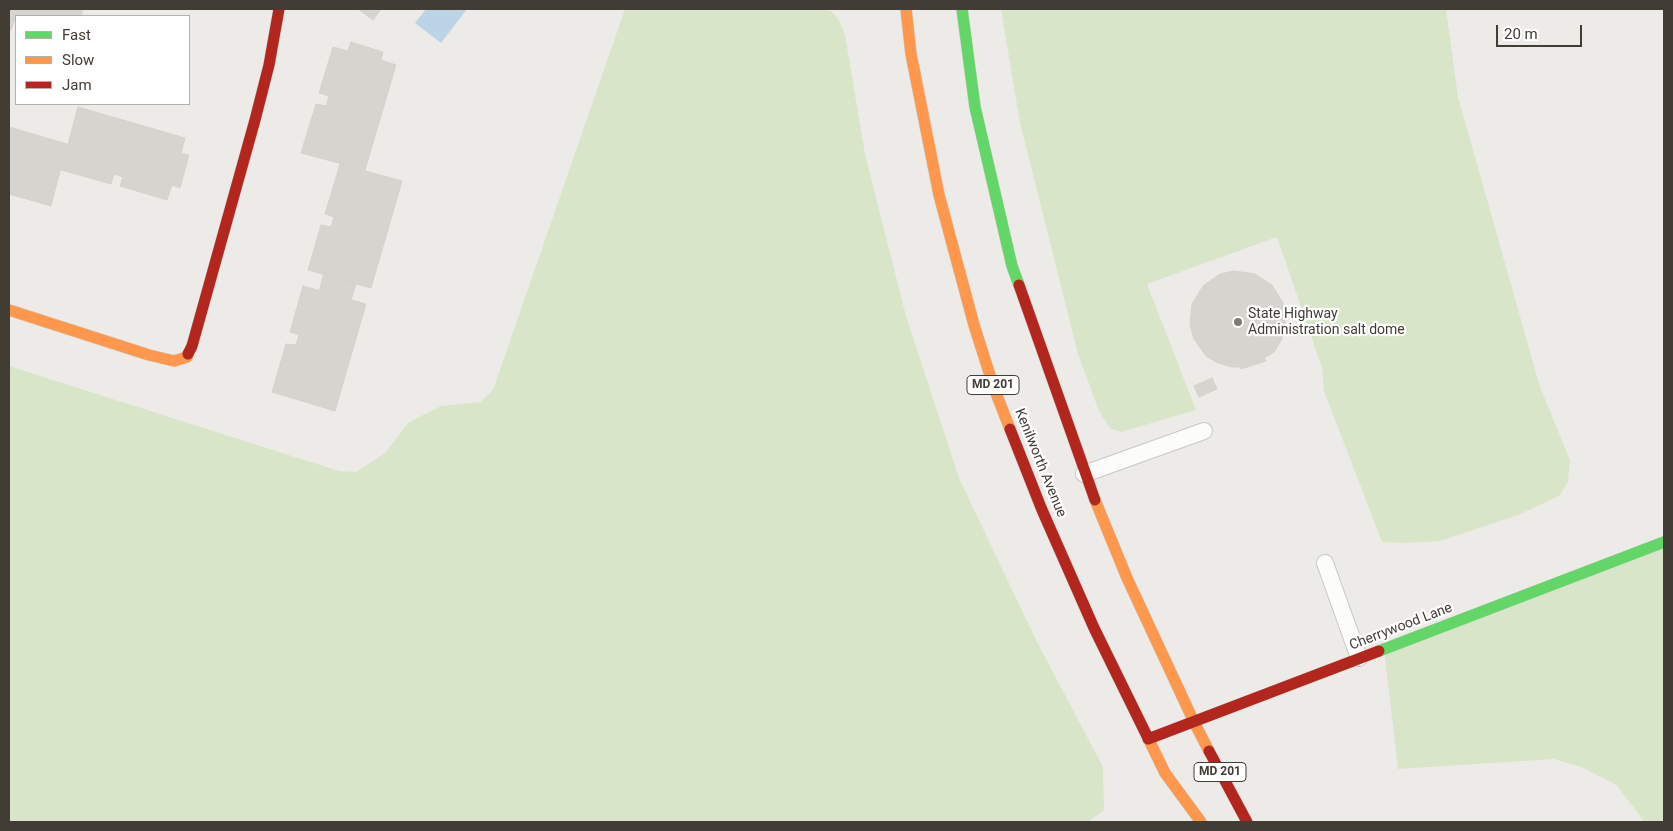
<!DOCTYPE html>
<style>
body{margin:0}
#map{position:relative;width:1673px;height:831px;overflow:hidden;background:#edebe7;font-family:Roboto,sans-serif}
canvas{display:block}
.frame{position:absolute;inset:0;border:10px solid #413c34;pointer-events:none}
.legend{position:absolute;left:15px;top:15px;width:175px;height:90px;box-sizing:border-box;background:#fff;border:1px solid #b3b1ae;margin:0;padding:6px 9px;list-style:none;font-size:15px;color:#413c34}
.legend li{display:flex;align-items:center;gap:10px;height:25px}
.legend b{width:25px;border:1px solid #b3b1ae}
.scale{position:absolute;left:1496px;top:25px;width:86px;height:22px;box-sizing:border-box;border:2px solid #413c34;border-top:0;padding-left:6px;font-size:15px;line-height:18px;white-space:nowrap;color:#413c34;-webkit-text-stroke:4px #fff;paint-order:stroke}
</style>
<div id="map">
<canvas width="1673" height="831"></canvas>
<div class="frame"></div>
<ul class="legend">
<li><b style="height:6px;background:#63d668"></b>Fast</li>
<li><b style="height:6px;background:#ff974d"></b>Slow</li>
<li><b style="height:6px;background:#b3261e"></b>Jam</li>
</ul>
<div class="scale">20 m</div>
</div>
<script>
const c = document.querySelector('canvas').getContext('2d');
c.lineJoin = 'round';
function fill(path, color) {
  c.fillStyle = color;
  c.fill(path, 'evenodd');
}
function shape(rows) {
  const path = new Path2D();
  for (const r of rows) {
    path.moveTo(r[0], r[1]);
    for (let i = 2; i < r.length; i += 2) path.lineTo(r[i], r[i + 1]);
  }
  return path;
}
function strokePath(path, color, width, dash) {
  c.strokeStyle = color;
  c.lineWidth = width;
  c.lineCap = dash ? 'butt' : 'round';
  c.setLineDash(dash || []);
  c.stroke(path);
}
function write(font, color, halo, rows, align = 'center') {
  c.font = font + ' Roboto,sans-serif';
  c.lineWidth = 4.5;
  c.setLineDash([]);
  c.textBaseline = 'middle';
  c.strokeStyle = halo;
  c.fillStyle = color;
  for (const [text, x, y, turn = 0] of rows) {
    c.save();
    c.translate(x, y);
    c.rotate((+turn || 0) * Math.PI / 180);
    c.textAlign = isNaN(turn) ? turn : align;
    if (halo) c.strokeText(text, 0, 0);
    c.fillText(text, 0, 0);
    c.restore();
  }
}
fill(shape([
 [625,9,816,9,831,11,838,19,845,35,865,154,906,316,959,478,1035,638,1103,767,1104,810,1088,822,9,822,9,366,339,471,356,472,385,453,409,422,441,406,480,402,493,390],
 [1001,9,1446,9,1458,97,1540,387,1570,460,1568,482,1559,496,1518,515,1440,541,1404,543,1382,542,1324,391,1322,368,1277,237,1147,284,1196,410,1121,432,1110,428,1099,411,1078,354,1020,123],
 [1664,542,1664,822,1644,822,1617,785,1581,767,1554,759,1398,769,1384,649]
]), '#d9e5c9');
fill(shape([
 [426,9,467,9,441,43,415,23]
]), '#bbd4e7');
const building = shape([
 [9,9,83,9,81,16,16,16,16,22,14,21,11,30,9,30,9,9],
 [358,9,381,9,373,20,358,9],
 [351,42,383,52,381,60,396,65,365,170,301,153,316,104,326,106,329,96,319,93,333,47,348,51,351,42],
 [78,107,185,138,181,153,189,155,180,188,172,185,167,200,120,186,123,177,114,174,111,184,61,170,78,107],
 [9,127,67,144,51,206,9,194,9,127],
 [340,164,402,181,371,288,308,270,321,225,331,227,334,217,325,214,340,164],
 [1234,271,1255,274,1272,285,1283,303,1286,319,1282,339,1274,352,1264,358,1266,361,1241,369,1240,367,1232,367,1218,363,1206,356,1194,339,1190,325,1192,304,1203,286,1220,274,1234,271],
 [324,274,356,284,351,300,319,291,324,274],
 [303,286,366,304,335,411,272,392,286,344,296,345,299,335,290,332,303,286],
 [1212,378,1217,389,1199,397,1194,386,1212,378]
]);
fill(building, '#d6d4cf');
strokePath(building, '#d5d2cd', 1);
const lane = shape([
 [1084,474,1204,431],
 [1325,563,1359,658]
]);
const fast = shape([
 [962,9,975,107,1012,266,1019,285],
 [1379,651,1664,542]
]);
const slow = shape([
 [906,9,911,54,939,195,974,325,994,388,1010,429],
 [9,310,149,355,174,361,187,357,188,354],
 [1095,500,1127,578,1194,722,1209,751],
 [1147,736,1165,773,1201,822]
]);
const jam = shape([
 [1019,285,1095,500],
 [188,354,192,346,255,120,269,65,279,9],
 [1010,429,1042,510,1094,628,1147,736],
 [1148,739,1379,651],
 [1209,751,1247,822]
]);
strokePath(lane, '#c9c7c3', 18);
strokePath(fast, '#cbc8be', 12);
strokePath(slow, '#cbc8be', 12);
strokePath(jam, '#cbc8be', 12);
strokePath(lane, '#fcfcfb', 16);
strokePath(fast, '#63d668', 11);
strokePath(slow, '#ff974d', 11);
strokePath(jam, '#b3261e', 11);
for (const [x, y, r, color] of [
 [1238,322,5,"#7d7973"]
]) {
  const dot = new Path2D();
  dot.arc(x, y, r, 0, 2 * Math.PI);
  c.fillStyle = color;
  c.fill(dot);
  strokePath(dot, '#fff', 2);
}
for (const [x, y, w] of [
 [993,385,52],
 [1220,772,52]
]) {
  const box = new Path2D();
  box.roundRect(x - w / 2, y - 9.5, w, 19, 4);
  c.fillStyle = '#fff';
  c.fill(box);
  strokePath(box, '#413c34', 1);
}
write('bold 12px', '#413c34', null, [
 ["MD 201",993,385],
 ["MD 201",1220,772]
]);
write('14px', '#413c34', '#fff', [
 ["State Highway",1248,314],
 ["Administration salt dome",1248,330]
], 'left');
write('14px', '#413c34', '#fff', [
 ["Kenilworth Avenue",1040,463,68],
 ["Cherrywood Lane",1401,627,-21]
]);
</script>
